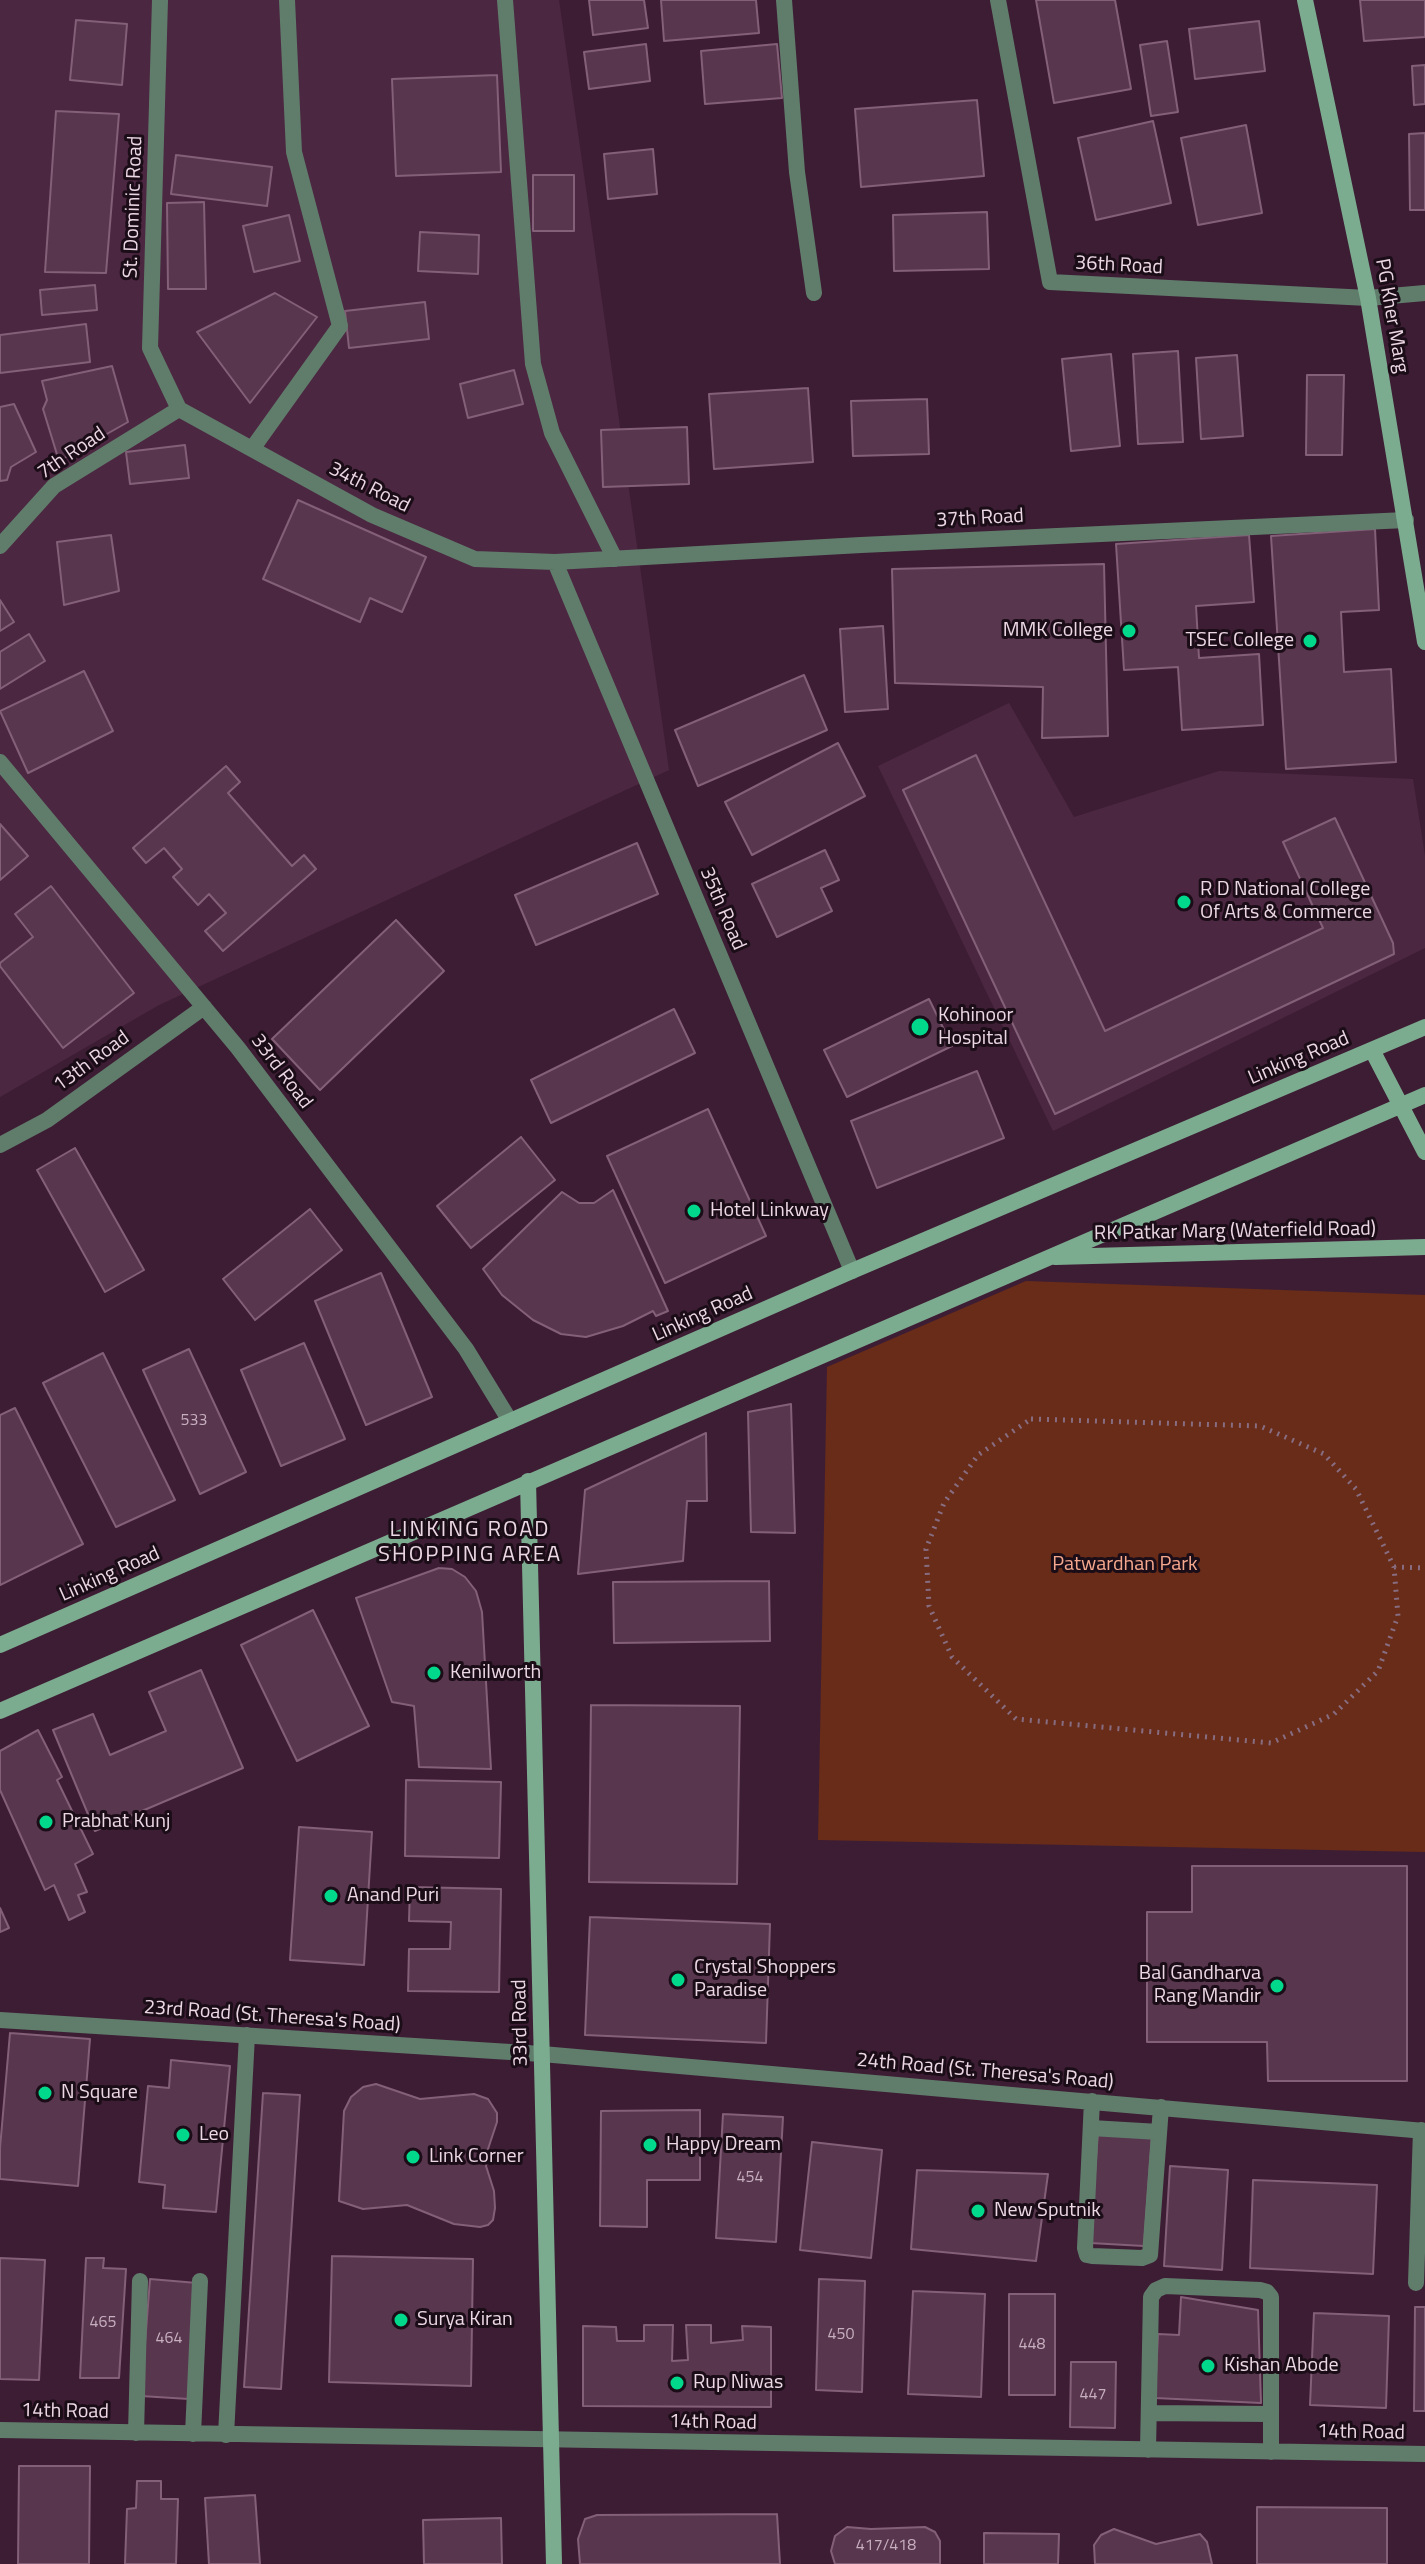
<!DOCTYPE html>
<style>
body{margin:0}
canvas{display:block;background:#3d1d34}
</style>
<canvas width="1425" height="2564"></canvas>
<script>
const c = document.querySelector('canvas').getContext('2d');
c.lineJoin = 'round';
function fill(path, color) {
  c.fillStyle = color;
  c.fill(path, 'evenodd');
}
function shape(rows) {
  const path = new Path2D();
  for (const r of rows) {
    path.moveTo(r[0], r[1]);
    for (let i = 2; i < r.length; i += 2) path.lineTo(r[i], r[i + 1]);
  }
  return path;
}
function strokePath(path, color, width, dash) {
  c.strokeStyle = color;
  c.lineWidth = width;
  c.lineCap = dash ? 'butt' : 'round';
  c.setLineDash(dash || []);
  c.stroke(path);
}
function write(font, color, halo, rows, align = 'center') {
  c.font = font + ' "Titillium Web",sans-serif';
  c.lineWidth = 6;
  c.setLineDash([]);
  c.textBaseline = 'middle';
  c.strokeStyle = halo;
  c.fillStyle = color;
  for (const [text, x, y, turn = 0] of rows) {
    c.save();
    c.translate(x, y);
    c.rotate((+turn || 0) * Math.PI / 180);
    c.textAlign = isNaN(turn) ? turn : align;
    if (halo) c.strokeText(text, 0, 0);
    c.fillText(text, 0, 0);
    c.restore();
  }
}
fill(shape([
 [0,0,559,0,669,770,159,1005,0,1097],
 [1009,703,1074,817,1219,771,1413,779,1425,856,1425,948,1053,1131,878,766]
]), '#4c2741');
fill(shape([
 [1026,1281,1425,1295,1425,1852,818,1840,827,1367]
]), '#682c18');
const building = shape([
 [589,0,644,0,648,28,593,35,589,0],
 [661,0,756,0,759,33,664,41,661,0],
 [1036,0,1115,0,1131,89,1054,103,1036,0],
 [1360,0,1425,0,1425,37,1364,41,1360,0],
 [76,20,127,24,122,85,70,80,76,20],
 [1259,21,1265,71,1195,79,1189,29,1259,21],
 [1167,41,1178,112,1151,116,1140,45,1167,41],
 [646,44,650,81,589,89,584,52,646,44],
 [777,44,782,98,705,104,701,51,777,44],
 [1425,65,1425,104,1414,105,1412,66,1425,65],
 [497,75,501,172,396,176,392,79,497,75],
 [977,100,984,176,861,187,855,109,977,100],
 [56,111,119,114,106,273,45,272,56,111],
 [1153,121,1171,203,1096,220,1078,138,1153,121],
 [1246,125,1262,213,1198,225,1181,138,1246,125],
 [1425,133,1425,210,1410,210,1409,134,1425,133],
 [653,149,657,194,608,199,604,154,653,149],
 [176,155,272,167,267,206,171,194,176,155],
 [533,175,574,175,574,231,533,231,533,175],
 [204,202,206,289,168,289,167,203,204,202],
 [987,212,989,269,894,271,893,215,987,212],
 [289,215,300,261,254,272,243,226,289,215],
 [420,232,479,235,478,274,418,271,420,232],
 [95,285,97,310,42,315,40,290,95,285],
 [275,293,317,317,250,403,197,332,275,293],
 [425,302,429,339,349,348,345,311,425,302],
 [86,324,90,362,0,373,0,335,86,324],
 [1178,351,1183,442,1138,444,1133,354,1178,351],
 [1111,354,1120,446,1071,451,1062,359,1111,354],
 [1237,355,1243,436,1201,439,1196,358,1237,355],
 [112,366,128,422,59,461,43,409,47,400,42,381,112,366],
 [514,370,523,404,468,418,460,384,514,370],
 [1307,375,1344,375,1342,455,1306,455,1307,375],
 [808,388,813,462,714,469,709,394,808,388],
 [927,399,929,454,853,456,851,401,927,399],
 [14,404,36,452,11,467,7,480,0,481,0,407,14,404],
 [687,427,689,484,603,487,601,430,687,427],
 [185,445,189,478,130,484,126,452,185,445],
 [298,500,426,557,402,612,370,598,360,622,263,579,298,500],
 [1375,529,1379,610,1341,612,1344,672,1391,669,1396,762,1286,769,1271,536,1375,529],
 [111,535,119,591,64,605,57,542,111,535],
 [1249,535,1254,602,1196,606,1199,658,1259,654,1263,725,1182,730,1178,667,1124,670,1116,544,1249,535],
 [1104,564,1108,736,1042,738,1043,687,895,683,892,569,1104,564],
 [0,600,14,622,0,631,0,600],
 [883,626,888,709,845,712,840,629,883,626],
 [29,634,45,661,0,689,0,652,29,634],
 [84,671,113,731,28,773,0,711,84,671],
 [804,675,827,730,698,786,675,730,804,675],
 [838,743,865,796,752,855,725,802,838,743],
 [976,755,1105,1031,1323,928,1283,842,1335,818,1393,943,1394,954,1055,1114,903,790,976,755],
 [226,766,240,782,228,793,292,866,304,855,316,869,223,951,205,931,226,913,209,894,198,905,173,877,182,869,164,848,146,863,133,848,226,766],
 [0,824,28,856,0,880,0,824],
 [637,843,658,894,536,945,515,895,637,843],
 [825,850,839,880,821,888,832,911,777,937,752,884,825,850],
 [51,886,134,993,63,1048,0,966,0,963,33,937,15,914,51,886],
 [396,920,444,971,320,1090,272,1039,396,920],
 [929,999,952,1046,847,1097,824,1050,929,999],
 [674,1009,695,1053,551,1123,531,1080,674,1009],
 [977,1071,1004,1138,877,1188,851,1121,977,1071],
 [708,1109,766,1236,665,1283,607,1156,708,1109],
 [521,1137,555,1180,471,1248,437,1206,521,1137],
 [75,1148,144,1270,105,1292,37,1170,75,1148],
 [613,1190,668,1311,656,1316,653,1311,623,1326,586,1337,561,1334,533,1320,502,1295,483,1269,562,1192,579,1203,594,1203,613,1190],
 [310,1209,342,1250,255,1320,223,1279,310,1209],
 [381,1273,432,1397,366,1425,315,1301,381,1273],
 [304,1343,345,1439,281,1466,241,1370,304,1343],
 [189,1349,246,1472,200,1494,143,1370,189,1349],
 [103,1353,175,1500,116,1527,43,1383,103,1353],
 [791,1404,795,1533,751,1532,748,1412,791,1404],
 [15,1408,83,1544,0,1585,0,1415,15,1408],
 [706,1433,707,1501,687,1501,683,1561,578,1574,585,1490,706,1433],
 [439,1568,452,1569,465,1577,476,1591,482,1612,491,1769,419,1767,414,1706,392,1702,356,1598,439,1568],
 [769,1581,770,1641,614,1643,613,1582,769,1581],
 [313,1610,369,1726,297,1761,241,1645,313,1610],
 [201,1670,243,1768,95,1831,53,1730,93,1714,110,1755,166,1731,149,1692,201,1670],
 [591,1705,740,1706,737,1884,589,1882,591,1705],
 [38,1730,62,1777,57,1780,93,1854,75,1864,87,1892,78,1895,85,1912,69,1920,54,1885,45,1890,0,1790,0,1751,38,1730],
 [406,1780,501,1782,499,1858,405,1856,406,1780],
 [299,1827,372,1832,364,1965,290,1960,299,1827],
 [1192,1866,1407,1866,1407,2081,1268,2081,1267,2042,1147,2042,1147,1912,1192,1912,1192,1866],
 [410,1887,501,1889,499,1992,408,1991,409,1949,450,1949,451,1922,409,1921,410,1887],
 [0,1908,9,1928,0,1932,0,1908],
 [590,1917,770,1924,766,2043,585,2035,590,1917],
 [10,2033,90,2039,78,2186,0,2179,0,2148,10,2033],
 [171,2060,230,2066,216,2212,163,2208,165,2185,139,2182,148,2086,169,2088,171,2060],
 [376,2084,420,2099,474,2094,488,2099,497,2113,497,2122,488,2149,486,2166,494,2191,495,2208,493,2220,488,2225,480,2227,454,2224,407,2205,363,2209,339,2201,344,2111,351,2097,363,2087,376,2084],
 [263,2093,300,2095,281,2389,244,2387,263,2093],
 [700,2110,700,2180,647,2180,647,2227,600,2226,601,2111,700,2110],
 [723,2114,783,2117,776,2242,716,2238,723,2114],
 [1098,2132,1152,2136,1144,2246,1090,2243,1098,2132],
 [812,2142,882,2150,871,2258,800,2250,812,2142],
 [1170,2166,1228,2170,1222,2270,1164,2266,1170,2166],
 [917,2170,1048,2174,1036,2261,911,2249,917,2170],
 [1253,2180,1377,2185,1373,2274,1250,2268,1253,2180],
 [332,2256,473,2259,471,2386,329,2382,332,2256],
 [0,2258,45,2260,39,2380,0,2379,0,2258],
 [86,2258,104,2258,103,2268,126,2269,119,2378,80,2378,86,2258],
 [150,2279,197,2283,189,2399,141,2396,150,2279],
 [819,2279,865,2281,862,2392,816,2390,819,2279],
 [913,2291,985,2294,981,2397,908,2394,913,2291],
 [1009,2294,1055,2294,1055,2395,1009,2395,1009,2294],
 [1181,2297,1258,2310,1261,2403,1155,2398,1158,2334,1179,2335,1181,2297],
 [1415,2307,1425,2307,1425,2411,1414,2411,1415,2307],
 [1314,2313,1389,2316,1386,2408,1310,2405,1314,2313],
 [644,2325,673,2325,672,2361,688,2360,686,2325,711,2325,711,2343,743,2340,742,2326,771,2327,771,2407,583,2406,583,2326,616,2327,617,2341,644,2341,644,2325],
 [1071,2362,1116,2362,1115,2428,1070,2427,1071,2362],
 [19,2466,90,2466,89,2564,18,2564,19,2466],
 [137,2481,161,2481,161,2499,178,2499,176,2564,125,2564,127,2509,136,2508,137,2481],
 [255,2495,260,2564,209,2564,205,2498,255,2495],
 [1257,2507,1387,2508,1387,2564,1257,2564,1257,2507],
 [777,2514,780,2564,580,2564,578,2539,585,2519,597,2515,777,2514],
 [501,2518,502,2564,424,2564,423,2520,501,2518],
 [847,2527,871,2529,925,2527,935,2532,940,2541,940,2564,835,2564,831,2551,835,2536,847,2527],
 [1114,2529,1156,2544,1200,2534,1207,2542,1212,2564,1095,2564,1094,2545,1101,2535,1114,2529],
 [984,2533,1059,2534,1058,2564,984,2564,984,2533]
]);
fill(building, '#58364e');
strokePath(building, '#845f78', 2);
strokePath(shape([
 [1031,1419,1260,1426,1324,1454,1356,1489,1394,1567,1398,1616,1378,1671,1334,1714,1271,1743,1016,1719,952,1657,929,1606,926,1549,944,1503,978,1455,1031,1419],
 [1394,1567,1425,1568]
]), '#886c80', 5, [2, 6]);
strokePath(shape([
 [784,0,797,172,814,293]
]), '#607d6c', 16);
strokePath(shape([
 [160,0,150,348,179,409],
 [505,0,533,364,552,433,615,559],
 [998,0,1050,282,1368,298,1425,293],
 [179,409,372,515,475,559,555,562,861,545,1406,520],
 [252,449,340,326,294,152,287,0],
 [0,546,54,486,179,409],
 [555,562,852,1271],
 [0,762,238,1048,466,1349,510,1421],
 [0,1145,47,1120,204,1007],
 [0,2020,542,2054,1425,2131],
 [1092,2101,1085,2248,1087,2255,1092,2256,1142,2258,1150,2255,1161,2107],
 [1091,2128,1159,2132],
 [1416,2283,1421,2130],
 [1149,2413,1271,2414],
 [0,2430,1425,2454],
 [136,2433,140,2281],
 [193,2434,200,2281],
 [226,2435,247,2035],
 [1148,2450,1151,2297,1156,2290,1165,2286,1260,2290,1267,2292,1271,2297,1271,2452]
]), '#607d6c', 16);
strokePath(shape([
 [1305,0,1368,298,1425,642],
 [1372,1050,1425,1152],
 [1055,1257,1425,1247],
 [528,1481,554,2564],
 [0,1645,852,1271,1425,1027],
 [0,1711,1425,1095]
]), '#7cac90', 16);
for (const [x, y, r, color] of [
 [1129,631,8,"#00d98c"],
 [1310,641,8,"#00d98c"],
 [1184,902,8,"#00d98c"],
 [920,1027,10,"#00d98c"],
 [694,1211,8,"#00d98c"],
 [434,1673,8,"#00d98c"],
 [46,1822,8,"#00d98c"],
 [331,1896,8,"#00d98c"],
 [678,1980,8,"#00d98c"],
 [1277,1986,8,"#00d98c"],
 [45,2093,8,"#00d98c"],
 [183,2135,8,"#00d98c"],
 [650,2145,8,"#00d98c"],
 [413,2157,8,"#00d98c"],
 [978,2211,8,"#00d98c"],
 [401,2320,8,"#00d98c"],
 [1208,2366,8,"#00d98c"],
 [677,2383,8,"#00d98c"]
]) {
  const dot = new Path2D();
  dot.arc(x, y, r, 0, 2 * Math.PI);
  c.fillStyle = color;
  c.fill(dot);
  strokePath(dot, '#1b0d17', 3);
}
write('16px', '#c7afbf', null, [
 ["533",194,1421],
 ["454",750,2178],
 ["465",103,2323],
 ["450",841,2335],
 ["464",169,2339],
 ["448",1032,2345],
 ["447",1093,2395],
 ["417/418",886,2546]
]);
write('20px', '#ecd7e5', '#1b0d17', [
 ["St. Dominic Road",134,207,-88],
 ["36th Road",1119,266,3],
 ["PG Kher Marg",1391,316,80],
 ["7th Road",72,454,-34],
 ["34th Road",369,488,27],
 ["37th Road",980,519,-3],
 ["35th Road",722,909,67],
 ["Linking Road",1299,1059,-23],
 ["13th Road",92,1062,-36],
 ["33rd Road",281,1072,53],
 ["RK Patkar Marg (Waterfield Road)",1235,1232,-1],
 ["Linking Road",703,1315,-24],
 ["Linking Road",110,1575,-24],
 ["23rd Road (St. Theresa's Road)",272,2017,4],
 ["33rd Road",521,2023,-91],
 ["24th Road (St. Theresa's Road)",985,2072,5],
 ["14th Road",65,2412,1],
 ["14th Road",713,2423,1],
 ["14th Road",1361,2433,1]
]);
write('20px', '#ecd7e5', '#1b0d17', [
 ["MMK College",1113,631,"right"],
 ["TSEC College",1294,641,"right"],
 ["R D National College",1200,890],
 ["Of Arts & Commerce",1200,913],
 ["Kohinoor",938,1016],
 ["Hospital",938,1039],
 ["Hotel Linkway",710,1211],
 ["Kenilworth",450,1673],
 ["Prabhat Kunj",62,1822],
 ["Anand Puri",347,1896],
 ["Crystal Shoppers",694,1968],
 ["Paradise",694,1991],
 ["Bal Gandharva",1261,1974,"right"],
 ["Rang Mandir",1261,1997,"right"],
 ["N Square",61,2093],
 ["Leo",199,2135],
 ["Happy Dream",666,2145],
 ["Link Corner",429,2157],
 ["New Sputnik",994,2211],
 ["Surya Kiran",417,2320],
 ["Kishan Abode",1224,2366],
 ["Rup Niwas",693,2383]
], 'left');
write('20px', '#f6a88e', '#1b0d17', [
 ["Patwardhan Park",1125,1565]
]);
c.letterSpacing = '2px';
write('22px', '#ecd7e5', '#1b0d17', [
 ["LINKING ROAD",470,1531],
 ["SHOPPING AREA",470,1556]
]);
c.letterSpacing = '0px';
</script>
